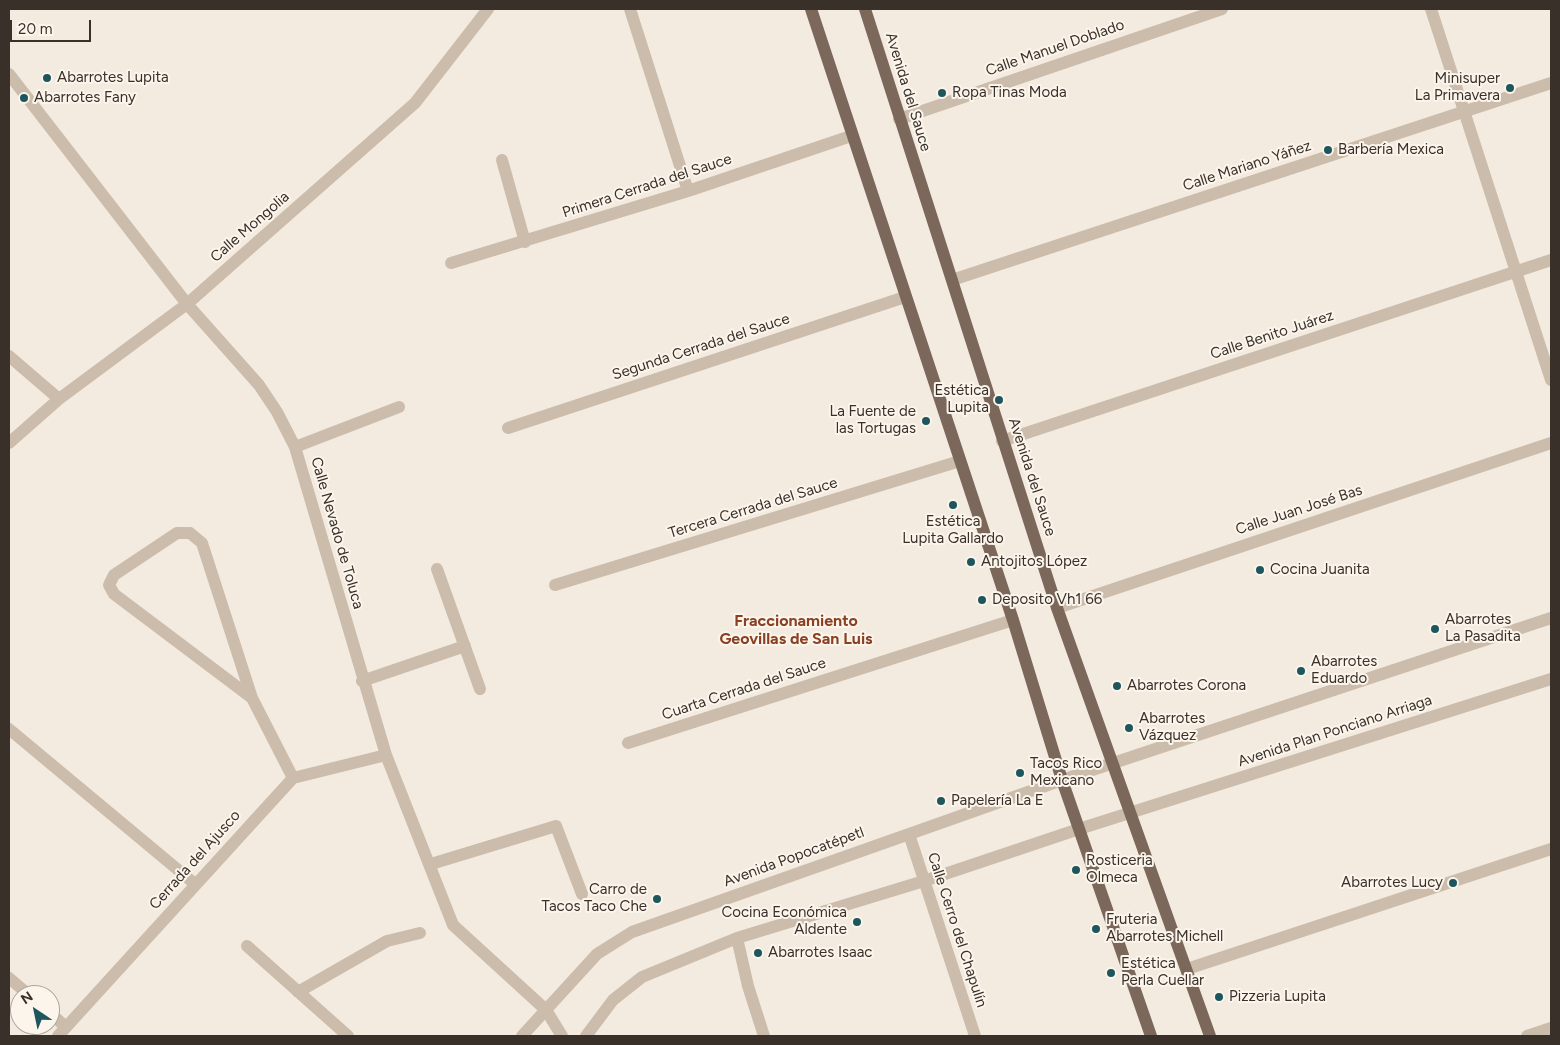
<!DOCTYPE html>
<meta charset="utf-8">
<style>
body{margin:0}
#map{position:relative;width:1560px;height:1045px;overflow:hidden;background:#f3ebdf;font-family:Figtree,sans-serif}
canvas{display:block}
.frame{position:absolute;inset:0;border:10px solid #3a302a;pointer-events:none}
.north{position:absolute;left:10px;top:985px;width:50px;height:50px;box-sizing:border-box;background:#fbf5ec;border:1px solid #aea69e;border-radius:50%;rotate:326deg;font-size:14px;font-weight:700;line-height:20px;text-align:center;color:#3a302a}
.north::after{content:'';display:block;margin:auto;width:18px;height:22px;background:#1f555c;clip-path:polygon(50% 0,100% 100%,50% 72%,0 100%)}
.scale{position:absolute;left:10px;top:20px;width:81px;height:22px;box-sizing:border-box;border:2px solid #3a302a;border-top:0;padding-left:6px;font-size:15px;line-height:18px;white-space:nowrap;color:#3a302a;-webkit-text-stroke:4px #fbf5ec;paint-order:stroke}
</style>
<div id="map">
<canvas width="1560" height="1045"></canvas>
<div class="frame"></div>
<div class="north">N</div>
<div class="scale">20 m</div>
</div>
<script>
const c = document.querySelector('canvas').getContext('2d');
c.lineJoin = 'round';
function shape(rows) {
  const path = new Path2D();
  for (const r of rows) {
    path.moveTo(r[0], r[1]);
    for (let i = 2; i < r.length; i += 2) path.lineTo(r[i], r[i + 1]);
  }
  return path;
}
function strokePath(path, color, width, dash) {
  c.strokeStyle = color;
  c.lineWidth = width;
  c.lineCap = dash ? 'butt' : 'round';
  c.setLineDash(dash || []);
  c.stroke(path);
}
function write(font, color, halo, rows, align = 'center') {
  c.font = font + ' Figtree,sans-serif';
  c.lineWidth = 4;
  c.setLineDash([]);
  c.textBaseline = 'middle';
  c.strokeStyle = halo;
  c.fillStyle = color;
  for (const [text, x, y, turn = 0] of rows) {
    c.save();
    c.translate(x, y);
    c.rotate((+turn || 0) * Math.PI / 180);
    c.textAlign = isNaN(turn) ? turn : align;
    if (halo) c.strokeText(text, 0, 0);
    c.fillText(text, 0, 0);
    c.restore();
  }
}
strokePath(shape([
 [630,9,688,191],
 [1431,9,1551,380],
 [9,74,187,304,259,385,277,412,295,447,386,755,453,925,546,1010,562,1036],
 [899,119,1222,9],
 [502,160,525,242],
 [451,263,688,191,851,136],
 [952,280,1551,83],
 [9,356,59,399],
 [508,428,905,297],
 [1002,441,1551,260],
 [9,443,59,399,187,304,415,103,488,9],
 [295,447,399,407],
 [437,569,480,689],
 [555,585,960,461],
 [1057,608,1551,443],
 [362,681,465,646],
 [252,698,202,543,190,533,177,533,114,575,109,585,114,594,252,698,293,778],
 [9,729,195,884],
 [628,743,1013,620],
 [909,834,975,1036],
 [431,864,556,826,582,894],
 [737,938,748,986,764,1036],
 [247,946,348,1036],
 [1187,969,1551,849],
 [9,978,29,995],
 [298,992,387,941,420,933],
 [50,1013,66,1027],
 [58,1036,293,778,386,755],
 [522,1036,597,954,632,932,1062,780,1551,618],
 [586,1036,613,1000,642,977,737,938,924,881,1079,829,1551,679],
 [1527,1036,1551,1028]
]), '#ccbcab', 12);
strokePath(shape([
 [811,9,1013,620,1062,780,1151,1036],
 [865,9,1057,608,1210,1036]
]), '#7c685b', 12);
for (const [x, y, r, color] of [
 [47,78,5,"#1f555c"],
 [1510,88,5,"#1f555c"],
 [942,93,5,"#1f555c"],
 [24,98,5,"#1f555c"],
 [1328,150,5,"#1f555c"],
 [999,400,5,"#1f555c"],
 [926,421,5,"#1f555c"],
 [953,505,5,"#1f555c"],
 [971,562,5,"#1f555c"],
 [1260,570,5,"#1f555c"],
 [982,600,5,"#1f555c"],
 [1435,629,5,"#1f555c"],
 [1301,671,5,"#1f555c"],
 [1117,686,5,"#1f555c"],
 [1129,728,5,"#1f555c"],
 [1020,773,5,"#1f555c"],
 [941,801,5,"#1f555c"],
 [1076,870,5,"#1f555c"],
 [1453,883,5,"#1f555c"],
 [657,899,5,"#1f555c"],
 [857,922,5,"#1f555c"],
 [1096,929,5,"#1f555c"],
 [758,953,5,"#1f555c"],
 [1111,973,5,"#1f555c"],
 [1219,997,5,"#1f555c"]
]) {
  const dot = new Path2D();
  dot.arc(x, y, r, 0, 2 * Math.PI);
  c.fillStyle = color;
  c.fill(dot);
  strokePath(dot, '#fbf5ec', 2);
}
write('15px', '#3a302a', '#fbf5ec', [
 ["Calle Manuel Doblado",1055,48,-19],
 ["Avenida del Sauce",908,92,73],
 ["Calle Mariano Yáñez",1247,166,-18],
 ["Primera Cerrada del Sauce",647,186,-18],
 ["Calle Mongolia",250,227,-41],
 ["Calle Benito Juárez",1272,335,-18],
 ["Segunda Cerrada del Sauce",701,347,-18],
 ["Avenida del Sauce",1032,477,72],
 ["Tercera Cerrada del Sauce",753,508,-17],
 ["Calle Juan José Bas",1299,510,-18],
 ["Calle Nevado de Toluca",337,533,74],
 ["Cuarta Cerrada del Sauce",744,689,-18],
 ["Avenida Plan Ponciano Arriaga",1335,731,-18],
 ["Avenida Popocatépetl",794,857,-20],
 ["Cerrada del Ajusco",195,860,-48],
 ["Calle Cerro del Chapulín",957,930,72]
]);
write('15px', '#3a302a', '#fbf5ec', [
 ["Abarrotes Lupita",57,78],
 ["Minisuper",1500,79,"right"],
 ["La Primavera",1500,96,"right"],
 ["Ropa Tinas Moda",952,93],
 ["Abarrotes Fany",34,98],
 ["Barbería Mexica",1338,150],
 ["Estética",989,391,"right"],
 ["Lupita",989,408,"right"],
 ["La Fuente de",916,412,"right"],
 ["las Tortugas",916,429,"right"],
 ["Estética",953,522,"center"],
 ["Lupita Gallardo",953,539,"center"],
 ["Antojitos López",981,562],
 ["Cocina Juanita",1270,570],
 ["Deposito Vh1 66",992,600],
 ["Abarrotes",1445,620],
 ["La Pasadita",1445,637],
 ["Abarrotes",1311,662],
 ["Eduardo",1311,679],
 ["Abarrotes Corona",1127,686],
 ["Abarrotes",1139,719],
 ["Vázquez",1139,736],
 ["Tacos Rico",1030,764],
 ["Mexicano",1030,781],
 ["Papelería La E",951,801],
 ["Rosticeria",1086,861],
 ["Olmeca",1086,878],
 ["Abarrotes Lucy",1443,883,"right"],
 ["Carro de",647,890,"right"],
 ["Tacos Taco Che",647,907,"right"],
 ["Cocina Económica",847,913,"right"],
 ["Aldente",847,930,"right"],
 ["Fruteria",1106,920],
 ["Abarrotes Michell",1106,937],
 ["Abarrotes Isaac",768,953],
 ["Estética",1121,964],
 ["Perla Cuellar",1121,981],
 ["Pizzeria Lupita",1229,997]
], 'left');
write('bold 16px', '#8a4022', '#fbf5ec', [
 ["Fraccionamiento",796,621],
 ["Geovillas de San Luis",796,639]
]);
</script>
